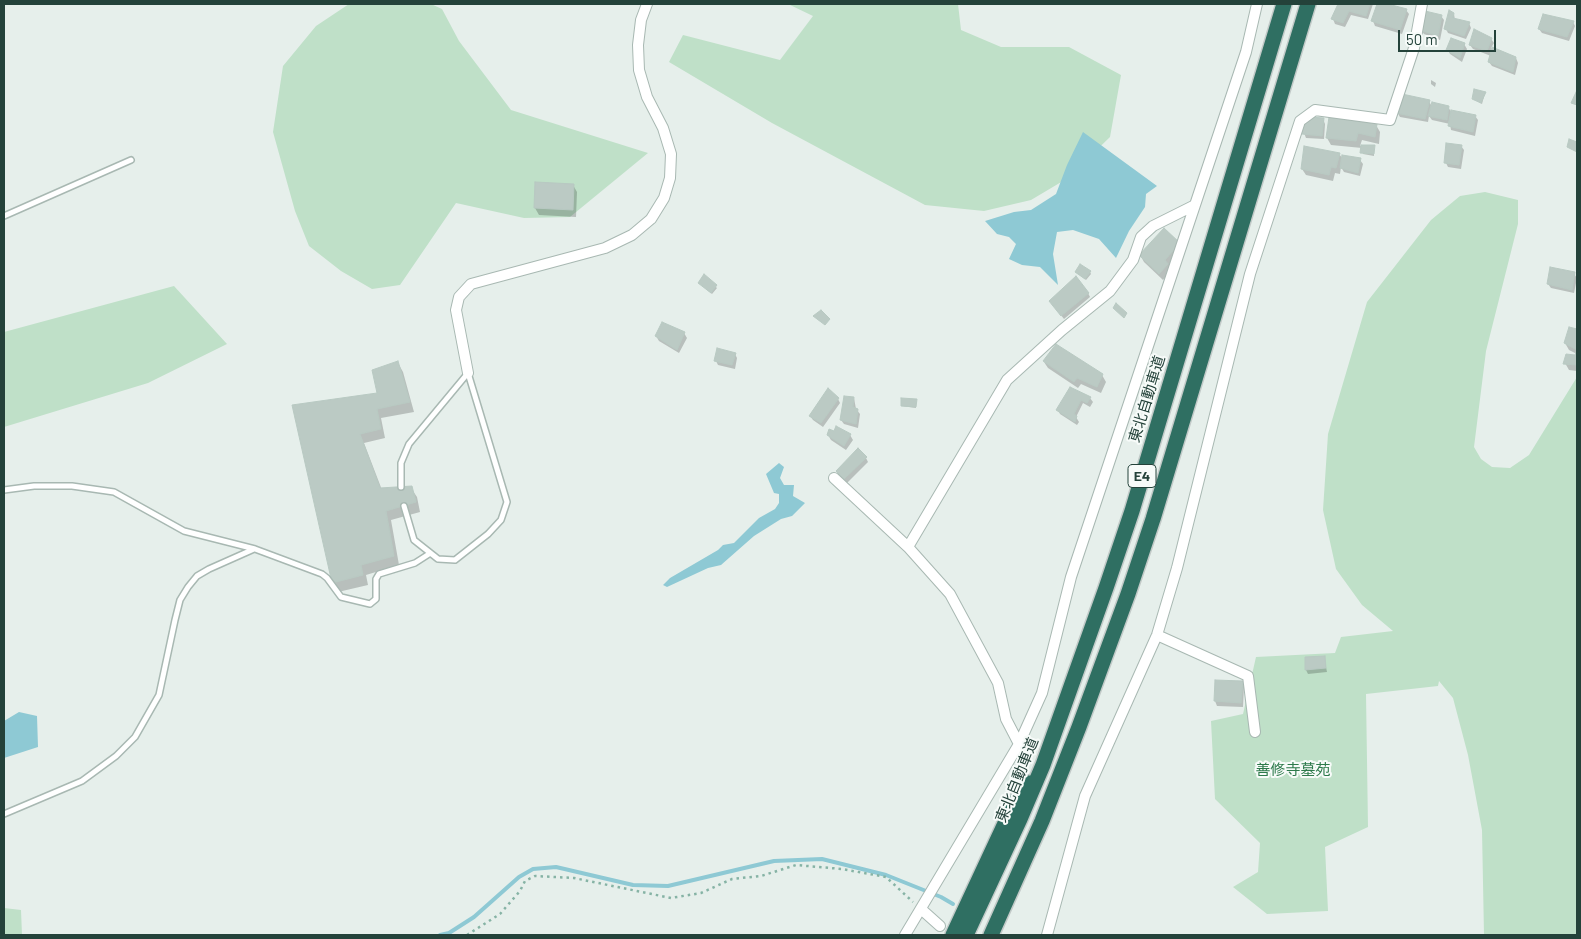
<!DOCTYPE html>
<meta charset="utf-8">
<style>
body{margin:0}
#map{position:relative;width:1581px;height:939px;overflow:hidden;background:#e6efeb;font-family:Barlow,sans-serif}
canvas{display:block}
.frame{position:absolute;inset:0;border:5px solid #24423a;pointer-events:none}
.scale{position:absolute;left:1398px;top:30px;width:98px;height:22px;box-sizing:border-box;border:2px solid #24423a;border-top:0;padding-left:6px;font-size:15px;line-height:18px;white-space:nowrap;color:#24423a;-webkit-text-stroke:4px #f7fbf9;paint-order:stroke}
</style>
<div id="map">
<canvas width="1581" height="939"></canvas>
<div class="frame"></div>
<div class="scale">50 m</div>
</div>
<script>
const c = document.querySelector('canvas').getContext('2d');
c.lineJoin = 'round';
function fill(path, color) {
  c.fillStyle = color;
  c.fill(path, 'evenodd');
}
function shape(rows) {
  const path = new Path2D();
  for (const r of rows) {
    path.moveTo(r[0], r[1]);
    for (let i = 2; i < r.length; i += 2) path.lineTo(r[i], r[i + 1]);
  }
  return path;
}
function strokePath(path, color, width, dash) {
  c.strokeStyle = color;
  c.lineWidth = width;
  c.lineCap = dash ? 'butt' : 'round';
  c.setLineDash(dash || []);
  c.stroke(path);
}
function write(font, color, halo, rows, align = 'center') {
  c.font = font + ' Barlow,"Noto Sans JP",sans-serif';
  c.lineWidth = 4;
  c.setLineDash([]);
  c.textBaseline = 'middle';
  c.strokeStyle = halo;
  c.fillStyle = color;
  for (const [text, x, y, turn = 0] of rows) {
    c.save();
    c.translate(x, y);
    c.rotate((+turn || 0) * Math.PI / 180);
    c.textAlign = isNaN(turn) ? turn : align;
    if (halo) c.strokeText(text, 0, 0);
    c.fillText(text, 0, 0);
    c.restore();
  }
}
fill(shape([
 [349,4,431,4,442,9,459,41,511,110,648,153,570,217,524,218,456,203,400,285,372,289,341,271,309,246,295,211,273,132,283,66,316,26],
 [788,4,958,4,961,30,1001,47,1069,47,1121,75,1110,137,1068,178,1031,200,984,211,925,205,772,123,669,62,683,35,780,60,813,16],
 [1485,192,1518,200,1518,224,1486,351,1474,447,1481,459,1492,467,1510,468,1529,455,1577,377,1577,935,1484,935,1482,830,1468,755,1453,698,1439,681,1438,686,1366,694,1368,827,1325,847,1328,911,1267,914,1233,887,1258,872,1260,843,1215,799,1211,721,1243,714,1256,657,1335,653,1341,637,1393,631,1362,605,1336,569,1323,510,1328,434,1367,302,1431,220,1460,196],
 [174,286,227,344,148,383,4,427,4,332],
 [4,908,21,910,22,935,4,935]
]), '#bfe0c8');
fill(shape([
 [1083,132,1157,186,1146,194,1145,207,1129,231,1116,258,1099,239,1073,230,1057,232,1053,254,1058,285,1040,267,1022,265,1009,259,1016,244,1009,237,997,234,985,221,1014,212,1031,210,1056,194,1067,165],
 [779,463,784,467,780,478,784,485,794,485,793,496,805,503,792,516,781,519,754,536,721,565,708,568,667,587,663,585,670,578,718,550,723,545,734,543,759,518,775,509,779,503,779,494,774,493,766,474],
 [19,712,37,716,38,747,4,758,4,721]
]), '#8ec9d4');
fill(shape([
 [1339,4,1373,4,1368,19,1351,15,1345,27,1335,24,1333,19],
 [1378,4,1406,10,1409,14,1402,34,1375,26,1373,21],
 [1454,14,1455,20,1469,23,1471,28,1466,39,1448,33,1446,29],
 [1441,16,1444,20,1440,40,1424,34,1421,30],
 [1573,22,1575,26,1569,41,1542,33,1539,29],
 [1491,39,1494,43,1491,48,1516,58,1518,63,1515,75,1492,66,1489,62,1491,56,1473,49,1470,45],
 [1464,44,1467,49,1462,62,1450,54,1447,49],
 [1431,80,1436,83,1435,87,1431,84],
 [1485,93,1482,104,1473,99],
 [1429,101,1432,107,1448,107,1452,113,1475,116,1478,120,1475,136,1451,130,1450,124,1432,120,1429,116,1428,122,1400,117,1397,112],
 [1323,119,1325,124,1324,139,1306,138,1304,133],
 [1376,125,1380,132,1379,144,1362,140,1360,146,1374,146,1374,156,1363,154,1362,148,1331,145,1327,138],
 [1461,146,1464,150,1461,169,1448,167,1446,163],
 [1339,154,1343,159,1360,160,1363,164,1360,176,1344,172,1341,167,1340,174,1335,173,1333,181,1306,175,1302,169],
 [573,185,577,192,576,217,539,215,535,208],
 [1164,230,1183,251,1169,267,1171,271,1163,280,1144,262,1140,255],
 [1076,272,1090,272,1091,274,1086,280],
 [1574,274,1577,278,1574,293,1551,288,1548,284],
 [704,276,717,288,712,294,699,283],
 [1088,293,1090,297,1064,319,1053,305],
 [1570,328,1577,330,1577,371,1569,370,1565,363,1577,354,1569,350,1565,343],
 [684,333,687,338,679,353,659,341,656,336],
 [735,354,737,358,735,369,718,365,716,361],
 [1044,362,1102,375,1106,382,1101,393,1081,384,1078,388,1048,368],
 [398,363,403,372,414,412,381,418,385,438,364,443,382,490,411,488,417,497,420,512,391,520,399,565,366,575,368,585,338,592,333,583,293,407,378,394],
 [1071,388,1090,398,1093,402,1090,407,1083,403,1076,417,1079,422,1077,425,1060,414,1058,410],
 [854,398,856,409,860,414,858,428,844,424,841,420],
 [838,399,840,403,823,427,813,420,810,416],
 [916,400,916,408,902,406],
 [834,432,850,435,853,440,846,450,831,440,828,435],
 [866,458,868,462,847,483,837,471],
 [1324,657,1327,672,1308,674,1306,670],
 [1217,681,1242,682,1244,686,1243,707,1217,706,1215,701]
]), '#0003');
strokePath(shape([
 [440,935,449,933,474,917,519,877,533,869,556,867,633,885,668,886,774,861,822,859,886,875,941,897,953,904]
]), '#8ec9d4', 4);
const building = shape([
 [1338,4,1370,4,1366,16,1349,11,1343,23,1331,19,1338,4],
 [1377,4,1388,4,1407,9,1400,30,1371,21,1377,4],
 [1449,10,1454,13,1453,18,1470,22,1464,36,1444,29,1449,10],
 [1425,11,1442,15,1438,36,1420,30,1425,11],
 [1543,14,1574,21,1567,37,1538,29,1543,14],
 [1474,29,1492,38,1487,51,1469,45,1474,29],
 [1451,38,1465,43,1460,58,1446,50,1451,38],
 [1492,47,1516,57,1513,72,1488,62,1492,47],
 [1474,89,1486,92,1481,103,1472,99,1474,89],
 [1577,90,1577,105,1571,103,1577,90],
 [1402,94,1430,100,1425,119,1396,113,1402,94],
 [1432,102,1449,106,1447,120,1428,116,1432,102],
 [1451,110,1476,115,1473,132,1448,126,1451,110],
 [1309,117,1324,118,1322,136,1302,134,1303,124,1309,117],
 [1329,117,1377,124,1375,137,1358,133,1356,141,1326,138,1329,117],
 [1569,139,1577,142,1577,152,1567,147,1569,139],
 [1446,143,1462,145,1459,165,1444,163,1446,143],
 [1361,145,1375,145,1374,154,1360,153,1361,145],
 [1304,146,1340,153,1336,168,1331,167,1329,175,1301,169,1304,146],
 [1342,155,1361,158,1358,173,1340,168,1342,155],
 [535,182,574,184,573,210,534,208,535,182],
 [1164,228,1180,243,1165,260,1168,264,1159,274,1139,255,1164,228],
 [1080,264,1091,271,1085,279,1075,272,1080,264],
 [1550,267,1575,272,1572,290,1547,284,1550,267],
 [704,274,717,285,711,293,698,283,704,274],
 [1076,276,1089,293,1061,316,1049,301,1076,276],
 [1116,303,1127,313,1124,318,1113,308,1116,303],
 [821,310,830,319,825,325,813,316,821,310],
 [662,322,685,332,677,350,655,336,662,322],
 [1569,327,1577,329,1577,365,1563,364,1566,354,1575,355,1577,350,1564,343,1569,327],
 [1056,344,1103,374,1097,387,1077,378,1074,382,1043,361,1056,344],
 [717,348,736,353,732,365,714,361,717,348],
 [398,361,410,402,377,409,381,429,360,434,380,488,412,486,416,502,386,511,394,556,361,565,363,575,332,583,292,405,377,393,372,370,398,361],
 [1070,387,1091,397,1087,403,1081,400,1074,414,1077,416,1075,422,1056,410,1070,387],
 [828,388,839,398,821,423,809,416,828,388],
 [844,396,854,397,853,407,858,409,856,424,840,420,844,396],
 [901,398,917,399,916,407,901,406,901,398],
 [836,426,851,434,844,446,827,435,829,429,834,431,836,426],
 [858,448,867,457,844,479,836,471,858,448],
 [1325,656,1326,668,1305,670,1305,657,1325,656],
 [1215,680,1243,681,1241,703,1214,701,1215,680]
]);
fill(building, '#bbcac4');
strokePath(building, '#b8c9c2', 1);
const lane = shape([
 [4,216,131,160],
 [401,487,401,463,409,444,468,373,507,502,501,520,488,534,455,560,438,559,414,540,404,506],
 [4,490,34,486,72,486,114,492,184,531,255,549,322,574,327,578,341,597,370,604,376,599,376,579,379,574,415,563,429,554],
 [4,814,82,781,116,756,135,737,159,695,175,620,180,600,188,587,197,576,209,569,254,549]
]);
const street = shape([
 [468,373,456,310,459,297,471,284,605,248,632,235,651,219,664,198,670,178,671,154,663,128,647,97,639,70,638,45,641,20,647,4],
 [834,478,908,547,950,594,998,683,1006,719,1019,744],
 [908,547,1007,380,1062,330,1110,291,1133,260,1141,237,1153,226,1195,205],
 [1157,635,1248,676,1255,732],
 [921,909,940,926],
 [905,935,1019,744,1042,693,1071,577,1246,52,1257,4],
 [1047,935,1085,796,1157,635,1177,568,1250,274,1300,121,1315,110,1390,120,1414,48,1422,4]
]);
const highway = shape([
 [953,935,1015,802,1029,783],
 [966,935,1020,819,1043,765,1106,588,1132,511,1284,4],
 [991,935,1042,821,1079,727,1128,594,1153,519,1308,4]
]);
strokePath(lane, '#a8b8b2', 8);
strokePath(street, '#a8b8b2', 12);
strokePath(highway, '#c2cac8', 18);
strokePath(shape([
 [467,935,500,914,520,891,525,881,535,876,574,878,671,898,701,893,732,879,761,876,796,865,842,869,886,877,913,902]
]), '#86b3a5', 2.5, [2.5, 4]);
strokePath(lane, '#fff', 5);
strokePath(street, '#fff', 10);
strokePath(highway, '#2f6f62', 15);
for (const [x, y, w] of [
 [1142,476,28]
]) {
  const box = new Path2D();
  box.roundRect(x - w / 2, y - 11.5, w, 23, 4);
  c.fillStyle = '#f7fbf9';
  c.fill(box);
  strokePath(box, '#24423a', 1);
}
write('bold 14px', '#24423a', null, [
 ["E4",1142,476]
]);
write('15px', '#24423a', '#f7fbf9', [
 ["東北自動車道",1147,399,-73],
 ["東北自動車道",1017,780,-68]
]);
write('15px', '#2d7a4b', '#f7fbf9', [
 ["善修寺墓苑",1293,770]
]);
</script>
